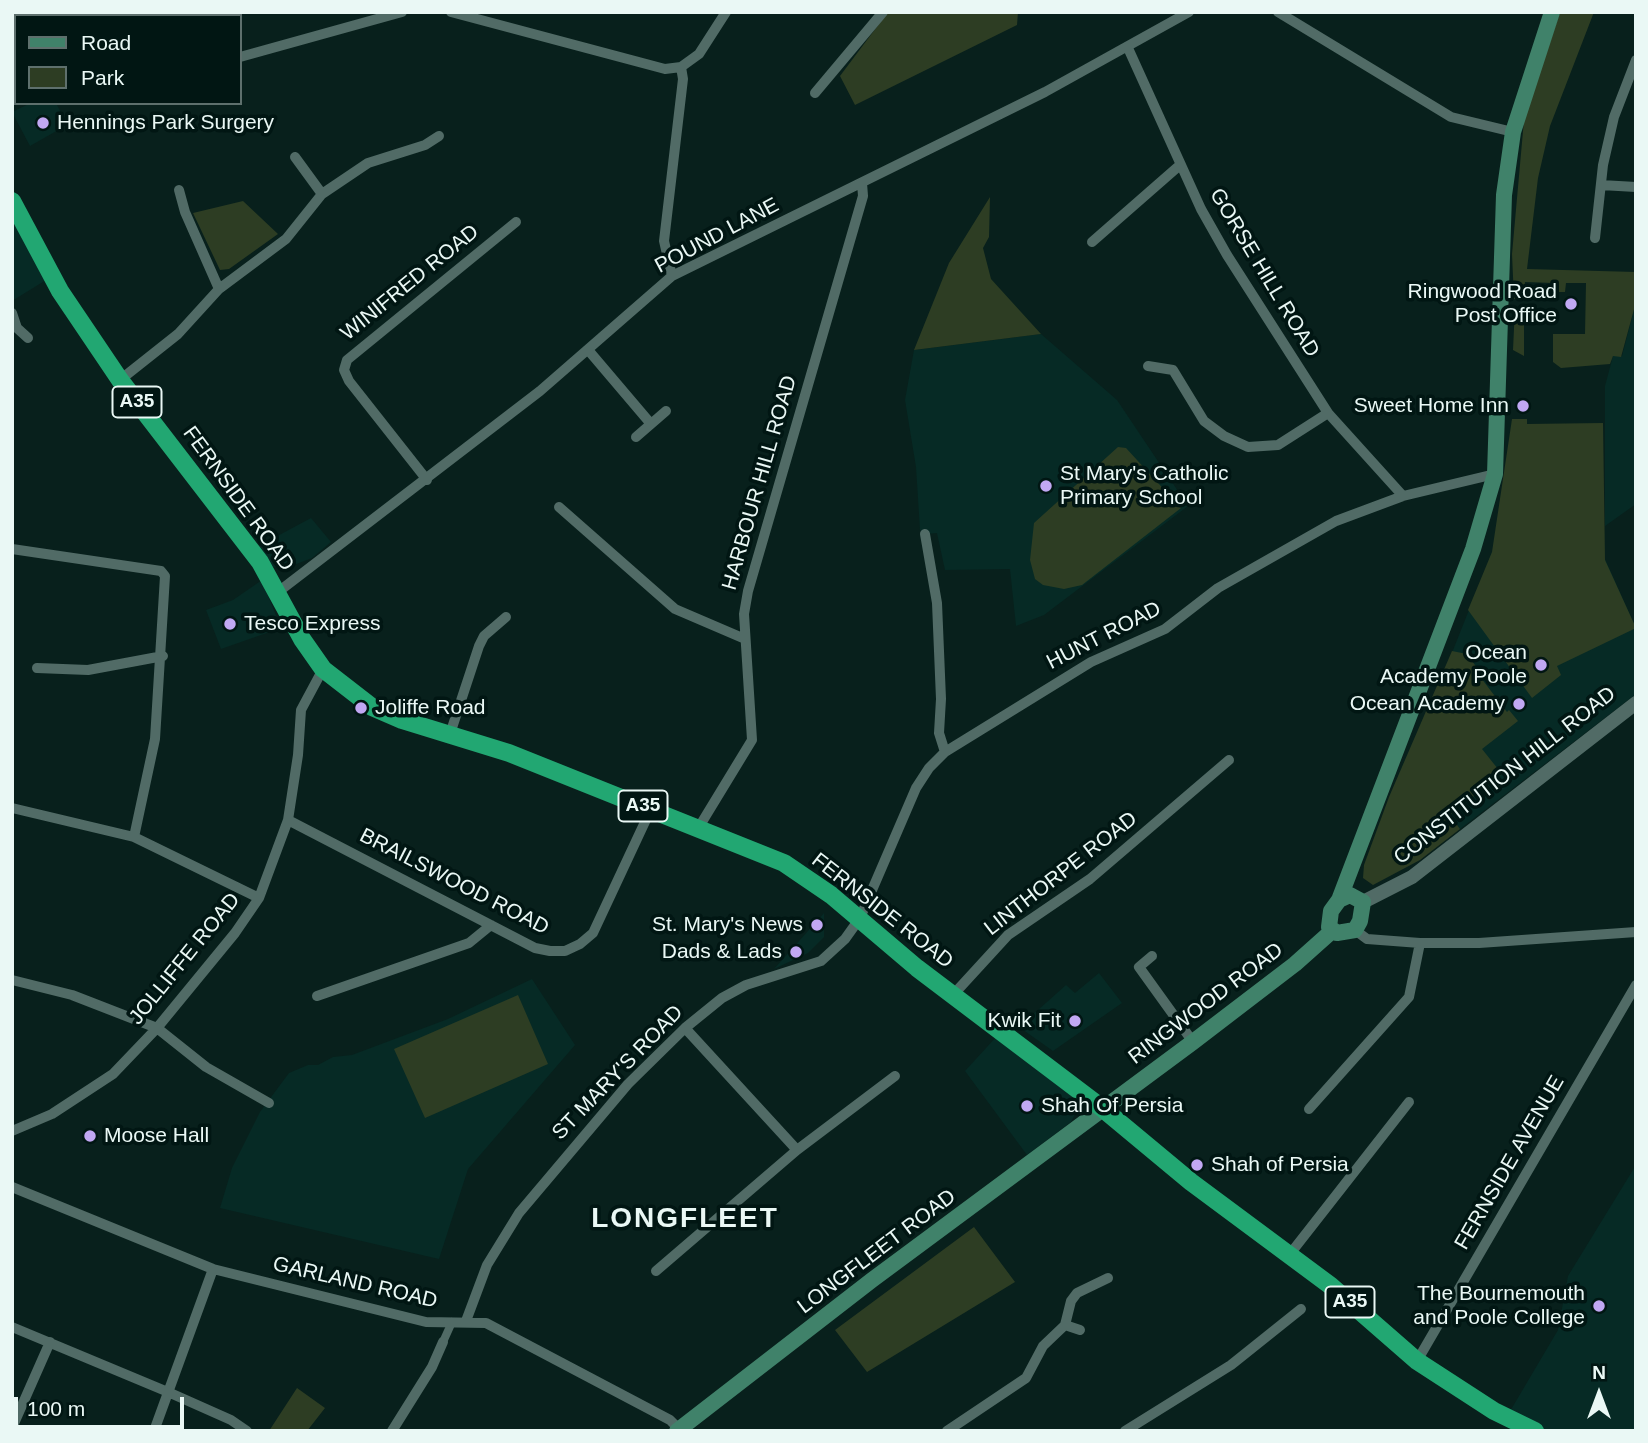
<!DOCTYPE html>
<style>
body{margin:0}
#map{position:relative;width:1648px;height:1443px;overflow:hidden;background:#08201c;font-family:Arial,sans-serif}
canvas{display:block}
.frame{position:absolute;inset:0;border:14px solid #eaf8f5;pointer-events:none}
.legend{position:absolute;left:14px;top:14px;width:228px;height:91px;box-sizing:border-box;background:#011613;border:2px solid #5e706d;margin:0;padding:9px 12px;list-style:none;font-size:21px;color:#eaf8f5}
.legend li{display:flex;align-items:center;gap:14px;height:35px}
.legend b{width:35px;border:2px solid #5e706d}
.north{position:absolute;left:1564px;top:1359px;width:70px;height:70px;-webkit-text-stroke:5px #011613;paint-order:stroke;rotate:0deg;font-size:19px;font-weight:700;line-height:28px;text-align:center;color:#eaf8f5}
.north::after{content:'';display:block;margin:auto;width:24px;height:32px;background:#eaf8f5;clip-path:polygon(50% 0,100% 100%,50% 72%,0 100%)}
.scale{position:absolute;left:14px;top:1397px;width:170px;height:32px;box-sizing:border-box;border:4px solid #eaf8f5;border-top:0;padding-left:9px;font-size:21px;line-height:24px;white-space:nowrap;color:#eaf8f5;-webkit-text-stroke:5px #011613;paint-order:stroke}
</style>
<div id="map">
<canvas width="1648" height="1443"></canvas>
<div class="frame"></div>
<ul class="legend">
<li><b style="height:9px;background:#40826a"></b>Road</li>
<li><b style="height:19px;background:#2d3d23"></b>Park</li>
</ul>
<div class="north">N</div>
<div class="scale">100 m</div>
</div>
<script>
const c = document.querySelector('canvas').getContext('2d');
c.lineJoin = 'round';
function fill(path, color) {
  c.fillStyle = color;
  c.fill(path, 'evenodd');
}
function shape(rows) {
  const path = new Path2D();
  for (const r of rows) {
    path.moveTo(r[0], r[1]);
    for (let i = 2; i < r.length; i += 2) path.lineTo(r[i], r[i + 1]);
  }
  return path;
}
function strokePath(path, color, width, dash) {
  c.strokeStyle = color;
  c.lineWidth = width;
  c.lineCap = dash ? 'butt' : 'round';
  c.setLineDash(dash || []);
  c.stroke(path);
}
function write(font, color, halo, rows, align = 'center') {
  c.font = font + ' Arial,sans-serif';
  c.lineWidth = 7;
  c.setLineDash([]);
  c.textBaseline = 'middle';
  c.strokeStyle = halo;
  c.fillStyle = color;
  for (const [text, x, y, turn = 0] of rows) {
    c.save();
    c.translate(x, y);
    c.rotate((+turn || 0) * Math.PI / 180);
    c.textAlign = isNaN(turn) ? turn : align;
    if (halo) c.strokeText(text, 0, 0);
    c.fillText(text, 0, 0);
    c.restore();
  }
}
fill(shape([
 [31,103,56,103,67,125,30,146,12,112],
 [12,214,46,280,12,301],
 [1636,302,1636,504,1605,526,1605,386,1613,356,1622,356],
 [1041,334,1117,400,1188,506,1044,615,1016,626,1010,569,945,570,937,533,925,534,920,530,916,467,905,400,914,350],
 [1583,510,1636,628,1636,694,1460,829,1430,788,1398,776,1442,678,1492,552],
 [311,518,331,542,312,558,291,566,272,567,257,547],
 [262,580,281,628,221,649,206,610,233,600],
 [824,913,824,937,808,953,774,969],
 [1099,973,1122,1003,1053,1051,1019,1027,1066,985,1075,993],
 [532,979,575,1045,468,1169,439,1259,220,1208,232,1168,260,1112,289,1073,308,1065,318,1065,333,1057,352,1055,448,1019],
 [997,1036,1072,1095,1076,1104,1077,1110,1071,1122,1027,1155,965,1071],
 [1636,1165,1636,1431,1535,1431,1506,1418,1558,1330,1568,1276]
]), '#062a25');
fill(shape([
 [888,12,1018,12,1017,25,855,105,840,76],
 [1560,12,1594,12,1550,126,1538,178,1527,269,1636,272,1636,302,1621,357,1613,356,1610,364,1561,368,1553,362,1553,334,1585,334,1586,283,1566,283,1565,292,1553,292,1553,283,1525,282,1524,299,1514,299,1512,254,1524,120],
 [990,197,989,237,983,248,991,279,1041,334,914,350,949,263],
 [243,201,278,234,229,269,220,270,193,213],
 [1515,307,1524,307,1524,356,1513,350],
 [1512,419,1527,419,1527,424,1603,423,1605,560,1636,628,1557,666,1561,675,1532,698,1468,610,1492,552],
 [1118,447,1126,448,1181,508,1082,585,1064,589,1043,585,1035,579,1030,560,1034,523],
 [1452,651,1467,654,1480,672,1478,674,1507,712,1509,710,1518,721,1482,749,1502,774,1450,815,1460,829,1420,860,1373,885,1363,878,1364,865,1389,797],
 [518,995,548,1064,425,1118,394,1049],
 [974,1227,1015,1282,867,1372,835,1330],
 [297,1388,325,1408,307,1431,269,1431]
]), '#2d3d23');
strokePath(shape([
 [443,1342,452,1322]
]), '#516b66', 8);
strokePath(shape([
 [451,12,665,69,681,67,699,54,726,12],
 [1278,12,1451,117,1513,132],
 [1128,48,1201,209,1227,255,1328,413,1403,496],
 [240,57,402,12],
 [12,87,16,86],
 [815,93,883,12],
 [295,157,322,194],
 [1601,185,1636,187],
 [179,190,185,212,219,289],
 [1595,238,1603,165,1614,117,1636,60],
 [1092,242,1180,165],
 [672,276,664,241,683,79,681,67],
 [12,313,17,328,28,338],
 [589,351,651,424],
 [1148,366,1173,370,1204,421,1224,436,1248,447,1278,445,1328,413],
 [120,380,178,334,219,289,286,239,322,194,368,163,425,145,439,136],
 [636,437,666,411],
 [427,480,349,381,344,370,347,360,516,222],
 [559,507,675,609,745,639],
 [925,534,937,603,941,699,939,733,945,752],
 [12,549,161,571,165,576,155,739,134,837],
 [278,592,540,391,672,276,1045,92,1189,12],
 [37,668,88,670,163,656],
 [450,734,479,646,484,636,506,617],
 [12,808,134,837,259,898],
 [288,820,535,948,550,951,565,951,580,944,593,933,651,809],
 [699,827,752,740,744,614,748,591,863,196,862,183],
 [1355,930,1367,939,1420,943,1479,943,1636,932],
 [1152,956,1139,967,1193,1042],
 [12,980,72,995,157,1028,206,1067,269,1103],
 [953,995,1008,935,1090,879,1229,760],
 [317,996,469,943,491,925],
 [685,1028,797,1150],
 [1309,1109,1409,997,1420,943],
 [12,1131,52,1114,113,1074,157,1028,235,933,259,898,288,820,298,755,301,710,323,669],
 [12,1187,213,1269,426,1322,486,1323,670,1420,681,1431],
 [1290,1254,1409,1102],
 [656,1271,797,1150,895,1076],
 [466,1321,487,1265,519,1213,628,1084,685,1028,722,998,746,985,821,961,845,939,860,918,916,788,929,768,945,752,1091,662,1165,629,1218,588,1336,521,1403,496,1495,474],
 [1065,1325,1080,1330],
 [12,1327,168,1392,231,1420,247,1431],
 [1417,1361,1636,985],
 [12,1428,50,1342],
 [154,1431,213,1269],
 [392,1431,432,1367,443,1342],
 [947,1431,1026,1378,1043,1346,1065,1325,1071,1301,1077,1293,1108,1278],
 [1125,1431,1231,1365,1301,1309]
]), '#516b66', 10);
strokePath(shape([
 [1363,902,1412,877,1636,703]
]), '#516b66', 14);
strokePath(shape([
 [1350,895,1363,902,1360,921,1355,930,1337,933,1329,927,1331,911,1339,900,1350,895],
 [1339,900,1473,549,1495,474,1504,195,1513,132,1552,12],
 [677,1431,872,1280,1193,1042,1295,964,1332,931]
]), '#40826a', 16);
strokePath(shape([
 [12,201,60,291,120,380,260,562,302,639,323,669,372,707,402,720,509,753,784,863,831,895,917,968,1102,1108,1191,1182,1331,1286,1417,1361,1494,1411,1535,1431]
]), '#22a772', 18);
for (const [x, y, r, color] of [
 [43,123,7,"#c1a8f3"],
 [1571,304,7,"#c1a8f3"],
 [1523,406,7,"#c1a8f3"],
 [1046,486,7,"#c1a8f3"],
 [230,624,7,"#c1a8f3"],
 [1541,665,7,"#c1a8f3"],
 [1519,704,7,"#c1a8f3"],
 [361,708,7,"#c1a8f3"],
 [817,925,7,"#c1a8f3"],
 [796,952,7,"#c1a8f3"],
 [1075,1021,7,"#c1a8f3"],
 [1027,1106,7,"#c1a8f3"],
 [90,1136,7,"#c1a8f3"],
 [1197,1165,7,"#c1a8f3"],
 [1599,1306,7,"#c1a8f3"]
]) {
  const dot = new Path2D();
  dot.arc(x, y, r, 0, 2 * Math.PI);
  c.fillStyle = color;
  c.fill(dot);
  strokePath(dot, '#011613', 2.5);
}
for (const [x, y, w] of [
 [137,402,49],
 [643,806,49],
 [1350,1302,49]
]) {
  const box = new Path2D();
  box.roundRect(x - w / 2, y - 15.5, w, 31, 5);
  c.fillStyle = '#011613';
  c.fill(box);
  strokePath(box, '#eaf8f5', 2);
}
write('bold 19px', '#eaf8f5', null, [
 ["A35",137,402],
 ["A35",643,806],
 ["A35",1350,1302]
]);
write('21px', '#eaf8f5', '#011613', [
 ["Hennings Park Surgery",57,123,"left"],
 ["Ringwood Road",1557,292],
 ["Post Office",1557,316],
 ["Sweet Home Inn",1509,406],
 ["St Mary's Catholic",1060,474,"left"],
 ["Primary School",1060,498,"left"],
 ["Tesco Express",244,624,"left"],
 ["Ocean",1527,653],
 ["Academy Poole",1527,677],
 ["Ocean Academy",1505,704],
 ["Joliffe Road",375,708,"left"],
 ["St. Mary's News",803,925],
 ["Dads & Lads",782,952],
 ["Kwik Fit",1061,1021],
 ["Shah Of Persia",1041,1106,"left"],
 ["Moose Hall",104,1136,"left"],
 ["Shah of Persia",1211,1165,"left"],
 ["The Bournemouth",1585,1294],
 ["and Poole College",1585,1318]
], 'right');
write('21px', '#eaf8f5', '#011613', [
 ["POUND LANE",717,236,-28],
 ["GORSE HILL ROAD",1264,273,59],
 ["WINIFRED ROAD",410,283,-39],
 ["HARBOUR HILL ROAD",760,483,-74],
 ["FERNSIDE ROAD",238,499,54],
 ["HUNT ROAD",1104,636,-27],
 ["CONSTITUTION HILL ROAD",1505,776,-38],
 ["LINTHORPE ROAD",1061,874,-38],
 ["BRAILSWOOD ROAD",454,882,27],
 ["FERNSIDE ROAD",882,911,38],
 ["JOLLIFFE ROAD",185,959,-51],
 ["RINGWOOD ROAD",1206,1004,-37],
 ["ST MARY'S ROAD",618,1073,-46],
 ["FERNSIDE AVENUE",1510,1163,-60],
 ["LONGFLEET ROAD",877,1252,-37],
 ["GARLAND ROAD",355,1283,13]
]);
c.letterSpacing = '2px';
write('bold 28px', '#eaf8f5', '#011613', [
 ["LONGFLEET",685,1219]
]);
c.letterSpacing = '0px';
</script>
